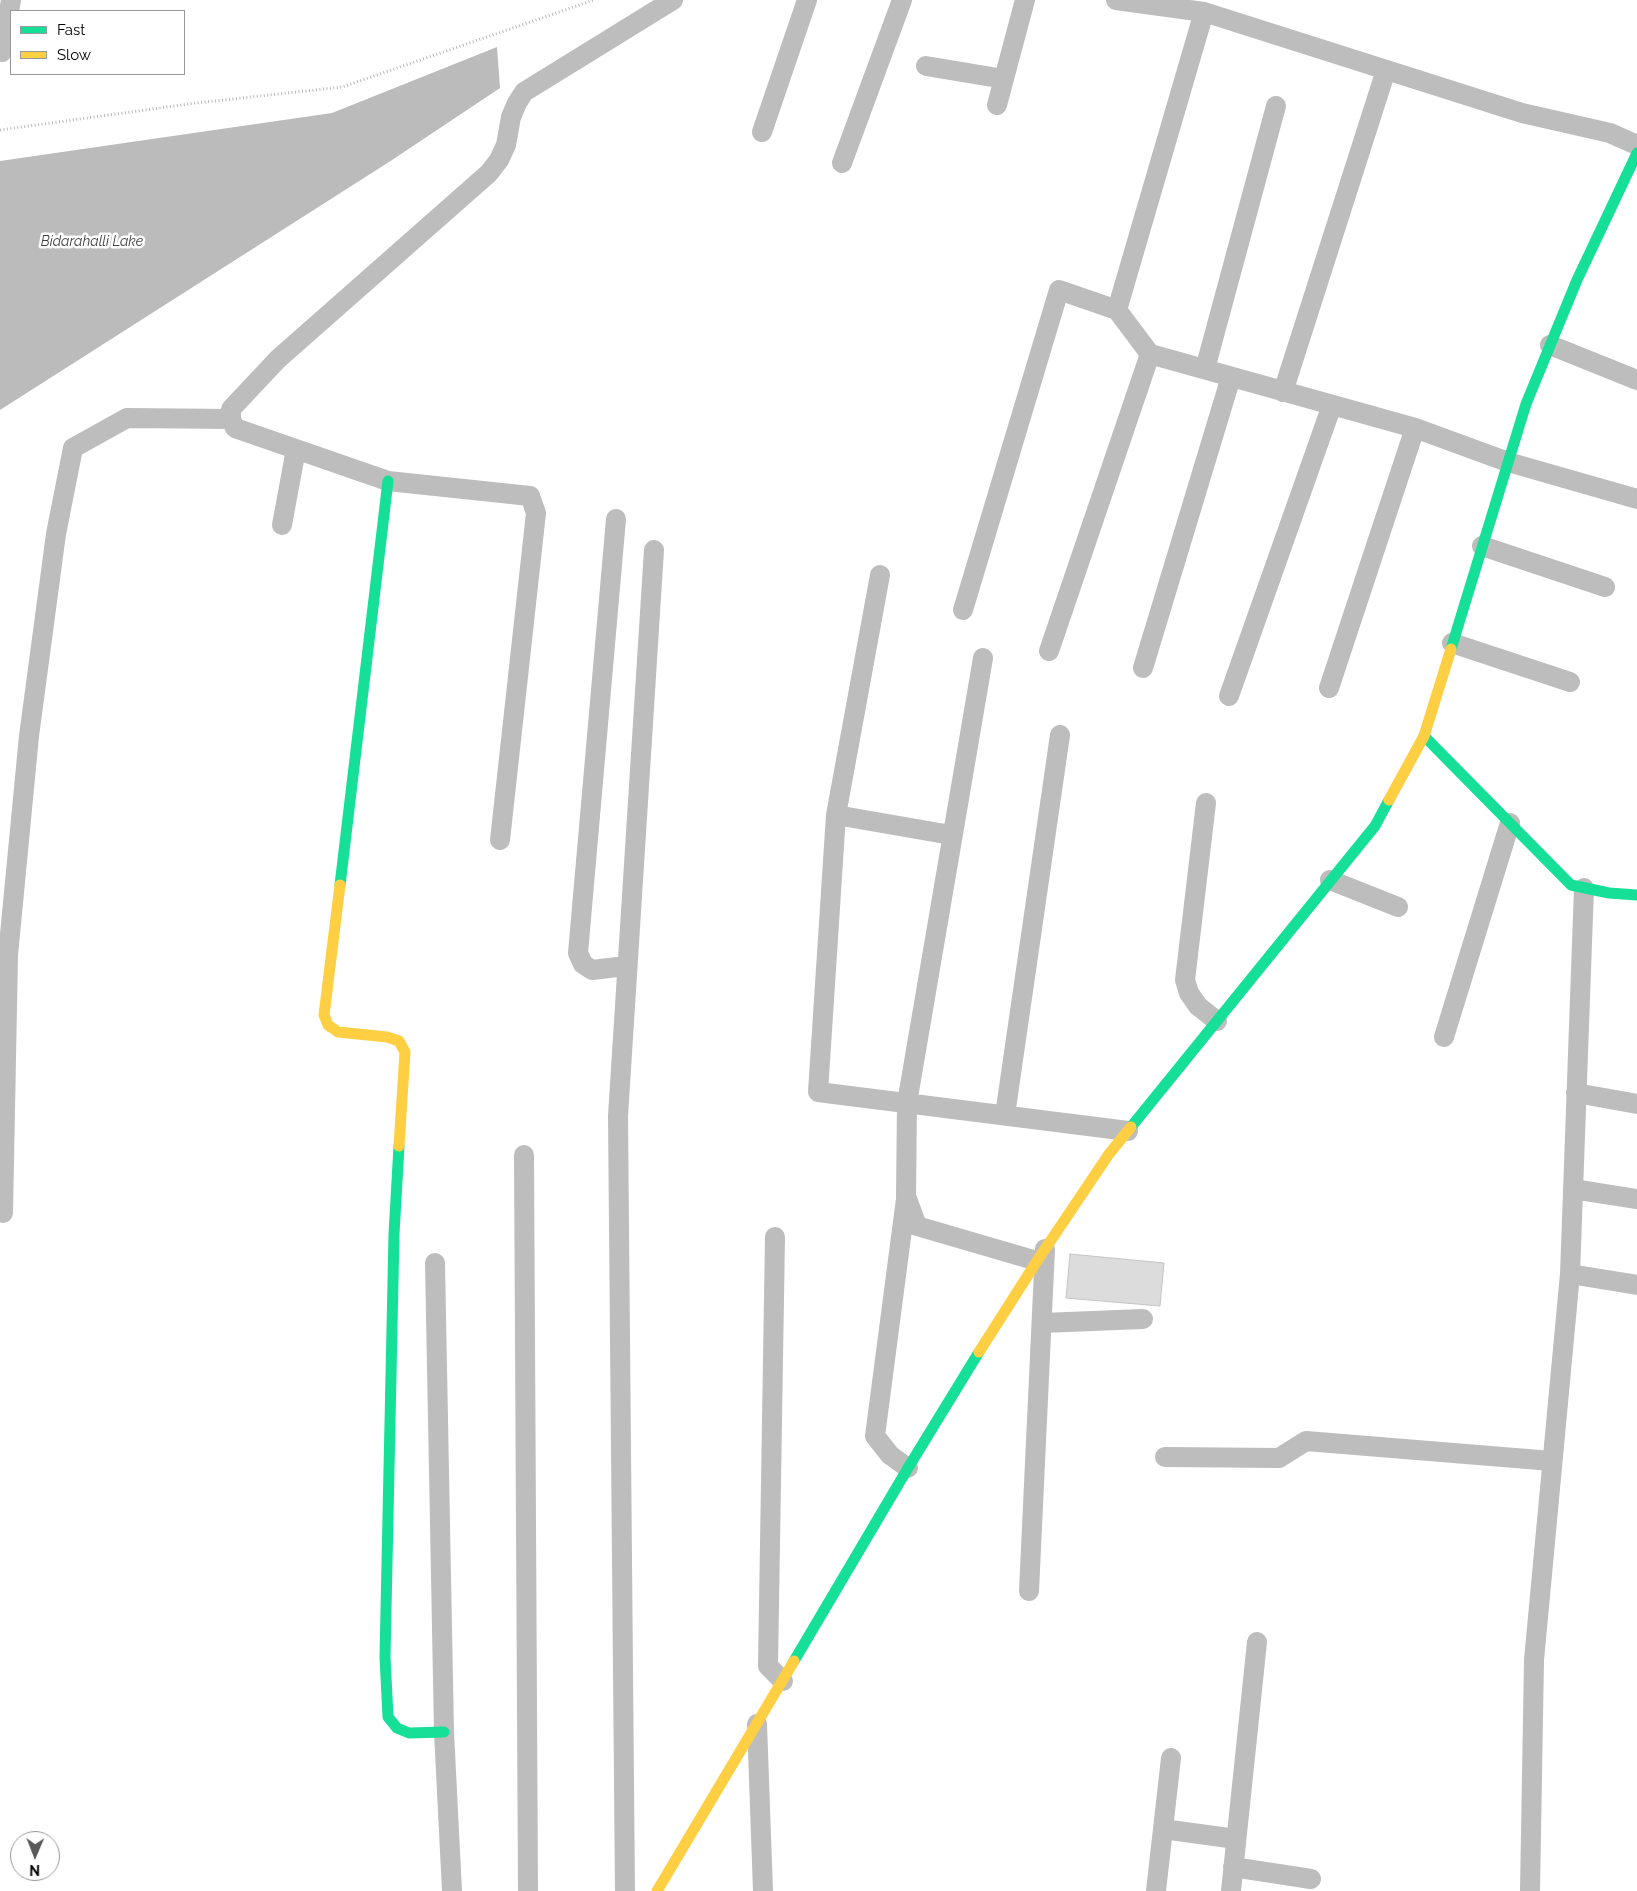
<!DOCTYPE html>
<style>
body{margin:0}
#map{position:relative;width:1637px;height:1891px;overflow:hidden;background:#fff;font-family:Raleway,sans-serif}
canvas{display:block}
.legend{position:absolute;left:10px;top:10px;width:175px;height:65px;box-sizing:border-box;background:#fff;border:1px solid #999;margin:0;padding:6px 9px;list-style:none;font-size:15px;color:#000}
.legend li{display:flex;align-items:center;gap:10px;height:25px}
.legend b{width:25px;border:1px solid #999}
.north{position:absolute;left:10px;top:1831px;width:50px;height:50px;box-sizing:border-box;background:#fff;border:1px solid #999;border-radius:50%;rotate:181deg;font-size:14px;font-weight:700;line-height:20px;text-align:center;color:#000}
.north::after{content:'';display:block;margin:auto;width:18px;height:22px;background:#595959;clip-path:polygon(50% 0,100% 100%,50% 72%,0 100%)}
</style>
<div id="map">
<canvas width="1637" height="1891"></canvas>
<ul class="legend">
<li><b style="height:6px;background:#16e098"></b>Fast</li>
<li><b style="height:6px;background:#ffcf43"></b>Slow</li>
</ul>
<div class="north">N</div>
</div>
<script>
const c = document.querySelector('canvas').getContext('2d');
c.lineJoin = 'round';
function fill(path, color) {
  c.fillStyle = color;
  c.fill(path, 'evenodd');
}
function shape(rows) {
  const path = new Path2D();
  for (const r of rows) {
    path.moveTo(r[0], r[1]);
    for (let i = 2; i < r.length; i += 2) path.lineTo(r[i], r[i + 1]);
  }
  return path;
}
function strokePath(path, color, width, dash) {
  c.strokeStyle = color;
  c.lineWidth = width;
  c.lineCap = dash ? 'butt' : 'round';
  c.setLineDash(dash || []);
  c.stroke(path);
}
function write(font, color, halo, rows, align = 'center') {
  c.font = font + ' Raleway,sans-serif';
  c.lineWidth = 5;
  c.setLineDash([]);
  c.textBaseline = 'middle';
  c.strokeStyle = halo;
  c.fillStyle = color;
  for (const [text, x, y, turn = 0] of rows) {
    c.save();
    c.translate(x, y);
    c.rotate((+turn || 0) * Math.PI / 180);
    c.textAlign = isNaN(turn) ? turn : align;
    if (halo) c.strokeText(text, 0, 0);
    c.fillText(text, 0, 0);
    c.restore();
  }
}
fill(shape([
 [497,47,500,88,389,162,0,410,0,161,332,113]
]), '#bbb');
const building = shape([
 [1070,1254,1164,1263,1160,1306,1066,1298,1070,1254]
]);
fill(building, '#dcdcdc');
strokePath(building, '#c4c4c4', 1);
strokePath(shape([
 [0,130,196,103,342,87,594,0]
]), '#b8b8b8', 3, [1, 2.5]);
strokePath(shape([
 [1116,0,1204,12,1522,113,1610,133,1637,145],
 [2,52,11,0],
 [926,66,1004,79],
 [997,105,1025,0],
 [762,132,807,0],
 [842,163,902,0],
 [1117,310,1204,12],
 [1550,345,1637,380],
 [1205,369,1276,106],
 [1283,392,1386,70],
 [616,519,578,953,583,964,592,970,626,966],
 [282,525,296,449],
 [1482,546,1605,587],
 [880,575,836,815,818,1092,1128,1131],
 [963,610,1059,290,1117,310,1150,354],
 [1452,643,1570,682],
 [1049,651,1150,354,1415,428,1508,462,1637,499],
 [983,658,907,1103,906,1196,917,1226,1037,1261],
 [1143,668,1231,377],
 [1329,688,1415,428],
 [1229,696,1332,405],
 [1206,803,1185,980,1189,993,1198,1006,1217,1021],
 [836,815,951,835],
 [500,840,536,513,530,496,388,481,235,428,231,419,231,409,278,359,489,173,499,160,506,145,511,117,517,103,524,92,673,0],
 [1330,880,1398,907],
 [1584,888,1570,1274,1637,1285],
 [1444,1037,1510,823],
 [1576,1093,1637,1104],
 [1005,1115,1060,735],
 [524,1155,528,1891],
 [1573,1189,1637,1199],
 [906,1199,875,1436,890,1455,908,1468],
 [3,1213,8,955,29,736,56,534,73,448,127,418,231,419],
 [775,1237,768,1666,783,1681],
 [435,1263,444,1732,452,1891],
 [1042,1323,1143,1319],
 [1165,1457,1279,1458,1306,1441,1552,1461],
 [1029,1591,1045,1249],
 [757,1724,763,1891],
 [1163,1829,1236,1839],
 [1233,1867,1311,1879],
 [625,1891,618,1116,654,550],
 [1156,1891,1171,1758],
 [1231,1891,1257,1642],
 [1530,1891,1534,1660,1570,1274]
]), '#bdbdbd', 20);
strokePath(shape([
 [1451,649,1526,404,1577,280,1637,153],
 [1424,736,1571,885,1609,893,1637,895],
 [340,885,388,481],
 [1131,1127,1375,826,1389,800],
 [399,1146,394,1234,385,1657,388,1717,397,1728,409,1733,444,1732],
 [794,1661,908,1468,979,1352]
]), '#16e098', 11);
strokePath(shape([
 [1389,800,1424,736,1451,649],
 [340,885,324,1015,328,1025,338,1032,387,1037,399,1041,405,1052,399,1146],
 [979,1352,1037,1261,1109,1154,1131,1127],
 [657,1891,794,1661]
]), '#ffcf43', 11);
write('italic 14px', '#3f3f3f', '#fff', [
 ["Bidarahalli Lake",92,242]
]);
</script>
